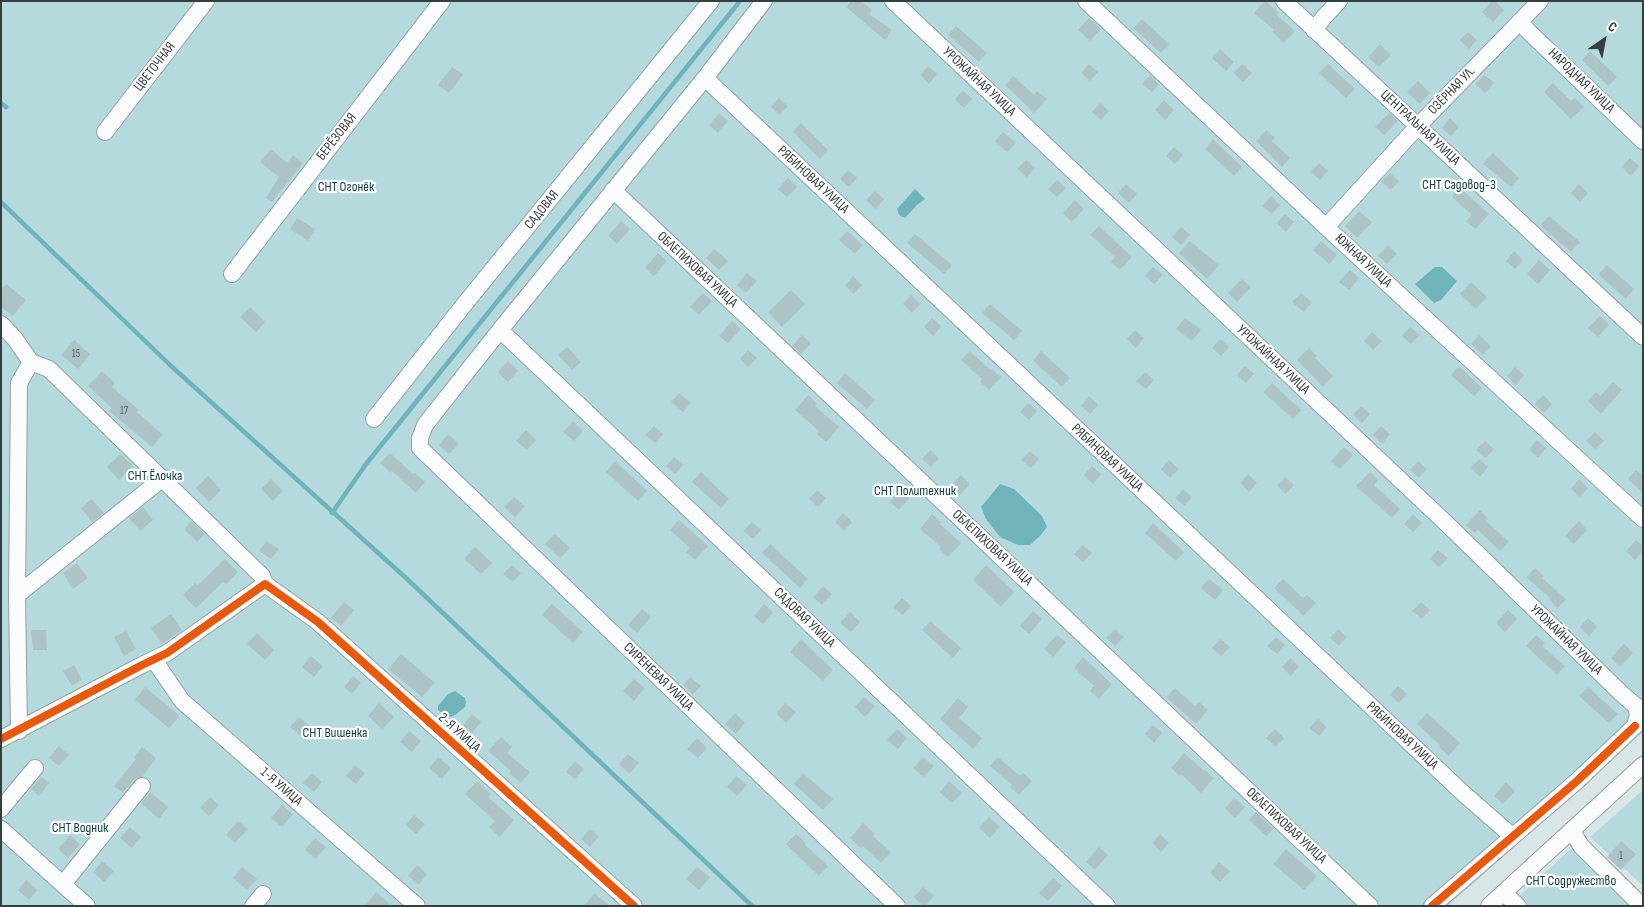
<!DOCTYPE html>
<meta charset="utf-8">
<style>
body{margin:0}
#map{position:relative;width:1644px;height:907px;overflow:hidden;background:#d8e6e8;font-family:"Sofia Sans Condensed",sans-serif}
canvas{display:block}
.frame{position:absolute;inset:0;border:2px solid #343f40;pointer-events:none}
.north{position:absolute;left:1579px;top:15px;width:50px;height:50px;-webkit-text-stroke:4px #fff;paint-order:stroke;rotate:33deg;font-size:14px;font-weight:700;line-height:20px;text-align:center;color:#343f40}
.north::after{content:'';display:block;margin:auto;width:18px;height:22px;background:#343f40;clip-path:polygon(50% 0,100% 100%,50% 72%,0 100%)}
</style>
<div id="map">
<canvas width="1644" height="907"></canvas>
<div class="frame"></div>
<div class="north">С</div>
</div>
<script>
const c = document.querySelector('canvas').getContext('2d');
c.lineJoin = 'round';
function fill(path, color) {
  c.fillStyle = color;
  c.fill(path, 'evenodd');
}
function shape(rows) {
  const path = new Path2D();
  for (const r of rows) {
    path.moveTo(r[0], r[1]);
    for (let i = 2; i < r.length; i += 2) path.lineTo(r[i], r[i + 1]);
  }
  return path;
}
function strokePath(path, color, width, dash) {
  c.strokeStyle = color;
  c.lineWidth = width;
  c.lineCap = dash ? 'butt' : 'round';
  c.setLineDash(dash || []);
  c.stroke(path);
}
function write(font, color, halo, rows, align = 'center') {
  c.font = font + ' "Sofia Sans Condensed",sans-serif';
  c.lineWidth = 4.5;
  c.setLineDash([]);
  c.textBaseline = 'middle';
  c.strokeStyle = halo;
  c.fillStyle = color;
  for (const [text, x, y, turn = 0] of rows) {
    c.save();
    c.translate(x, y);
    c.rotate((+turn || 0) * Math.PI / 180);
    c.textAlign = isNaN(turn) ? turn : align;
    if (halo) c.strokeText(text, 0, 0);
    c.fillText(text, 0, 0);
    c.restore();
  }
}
fill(shape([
 [1,1,1643,1,1643,732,1448,906,1,906],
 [1643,790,1643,886,1590,837],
 [1572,848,1632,906,1508,906]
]), '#b5dade');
fill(shape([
 [915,189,925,199,917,205,905,218,899,215,897,209],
 [1435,267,1442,267,1457,281,1441,300,1434,303,1415,284],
 [1000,484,1014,489,1042,516,1047,527,1040,536,1030,545,1018,545,1000,537,986,519,981,507],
 [455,691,465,698,466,702,465,707,455,715,450,717,445,716,438,710,438,706,448,694]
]), '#6eb4ba');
strokePath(shape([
 [1,103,6,107],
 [1,202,170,365,406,578,752,906],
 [332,513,366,464,740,1]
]), '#6eb4ba', 4.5);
fill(shape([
 [851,1,854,3,856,1,861,1,872,10,869,14,892,30,885,40,846,7],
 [1265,1,1279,13,1277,15,1295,31,1284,43,1272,32,1274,30,1254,13],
 [1492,1,1495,1,1504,10,1493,22,1482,12],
 [1089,18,1101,29,1090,41,1078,30],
 [1142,19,1169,44,1161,53,1133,28],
 [956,26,987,53,979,62,948,35],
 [1468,32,1477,40,1469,49,1460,40],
 [1380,44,1391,55,1379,67,1368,57],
 [1220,49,1234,62,1226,71,1212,58],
 [1590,51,1617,77,1608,86,1582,60],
 [1089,64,1098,72,1090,81,1081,73],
 [1242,64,1252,73,1243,82,1234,73],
 [1328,64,1355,89,1346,98,1319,73],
 [928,66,937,74,929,84,920,75],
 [452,67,463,75,449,93,438,85],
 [1150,75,1159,84,1152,92,1142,84],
 [1484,75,1494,83,1485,93,1476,84],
 [1013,76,1034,95,1037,91,1047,99,1034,113,1005,85],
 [1418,81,1430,93,1420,104,1407,92],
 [1553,83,1571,101,1575,98,1584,107,1571,119,1544,92],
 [963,90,972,99,964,108,955,100],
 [779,98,788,106,780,115,771,107],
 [1164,100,1174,110,1165,120,1155,110],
 [1100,103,1109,111,1101,120,1092,112],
 [719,113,728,121,718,133,709,125],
 [1389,113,1398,121,1384,135,1375,127],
 [1450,118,1459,127,1451,136,1442,128],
 [801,123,828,150,820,159,793,132],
 [1266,130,1275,138,1272,141,1290,158,1282,167,1256,141],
 [1003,132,1016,143,1007,152,995,141],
 [1213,139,1242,167,1234,176,1205,149],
 [1174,147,1183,155,1175,164,1166,156],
 [271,149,287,163,293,155,303,163,272,202,266,198,279,177,260,162],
 [1493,153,1519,178,1511,187,1483,164],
 [1630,158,1639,166,1631,176,1622,167],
 [1026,160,1035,168,1027,177,1017,169],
 [1319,163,1328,171,1320,180,1311,172],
 [848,170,857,178,849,187,840,179],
 [1390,173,1399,181,1391,190,1381,182],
 [788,178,797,187,787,197,778,189],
 [1057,180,1066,188,1057,197,1048,189],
 [1126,184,1137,194,1129,203,1118,193],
 [1579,184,1588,193,1580,202,1571,193],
 [1460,188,1489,214,1476,229,1466,221,1472,215,1452,197],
 [875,191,884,199,876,209,866,200],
 [1271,196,1280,205,1272,214,1262,206],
 [1075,200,1084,209,1072,222,1063,213],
 [1359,211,1372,222,1357,238,1345,226],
 [1285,214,1294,222,1286,232,1277,223],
 [1549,216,1580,242,1571,252,1540,225],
 [297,218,315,229,308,241,290,229],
 [621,221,630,229,617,244,608,236],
 [1099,226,1132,257,1120,270,1111,262,1115,257,1090,235],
 [1181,227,1190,235,1181,245,1172,237],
 [847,231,863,245,855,254,839,240],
 [915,234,952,265,944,274,907,243],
 [1190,241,1219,265,1207,279,1179,253],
 [1321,241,1337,255,1329,264,1313,250],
 [1388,245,1397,254,1387,264,1378,256],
 [714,249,728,261,719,270,706,258],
 [1514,251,1523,260,1515,269,1506,261],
 [658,253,667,261,654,276,645,268],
 [1539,260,1550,270,1538,284,1527,274],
 [1607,265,1634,289,1626,299,1598,274],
 [1153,267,1163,275,1154,284,1145,276],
 [1350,270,1359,278,1349,290,1339,282],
 [747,273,757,281,746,293,737,285],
 [853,276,862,285,854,294,845,286],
 [1242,279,1251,287,1237,302,1228,293],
 [1471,282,1487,297,1476,309,1460,294],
 [6,284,26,300,13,316,1,307,1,290],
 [791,290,805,304,782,327,768,312],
 [703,293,712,301,699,315,690,307],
 [1301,293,1312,303,1304,312,1292,302],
 [911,295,920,304,912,313,903,304],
 [990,304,1022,331,1014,340,982,313],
 [250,307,265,322,256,332,240,317],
 [1600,316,1609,324,1598,337,1588,328],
 [932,318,941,326,933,336,924,327],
 [1185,318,1201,330,1192,341,1176,329],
 [732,321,741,329,728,343,719,336],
 [1410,327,1420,335,1411,344,1402,336],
 [1135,330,1144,338,1136,348,1127,339],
 [1372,332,1382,341,1373,350,1364,341],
 [802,335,811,343,801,354,792,346],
 [1479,335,1491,346,1483,355,1471,344],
 [1220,339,1229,347,1221,356,1212,348],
 [74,340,90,354,78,369,61,355],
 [567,347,581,362,572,370,558,355],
 [1309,348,1317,356,1315,358,1333,376,1323,387,1297,360],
 [748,350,757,358,748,367,740,359],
 [969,351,991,370,992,369,1001,377,989,390,980,382,982,379,961,360],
 [1041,351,1070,378,1062,387,1033,361],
 [508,361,518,371,508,382,498,372],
 [1245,366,1254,374,1246,383,1237,375],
 [1459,366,1482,388,1474,396,1451,375],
 [1515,367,1524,375,1516,385,1507,376],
 [102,371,115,383,112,387,139,410,137,412,163,435,152,447,109,411,112,408,88,386],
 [1145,372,1154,380,1146,389,1136,381],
 [845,373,875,400,867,409,837,383],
 [1613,382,1622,390,1601,414,1588,401,1596,392,1600,396],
 [1272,383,1301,410,1293,419,1263,392],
 [679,393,691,403,683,412,671,402],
 [808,395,817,403,815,406,839,427,826,442,817,434,819,431,795,410],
 [1543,395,1552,404,1544,413,1535,404],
 [1089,396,1098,405,1090,414,1081,406],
 [1028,403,1037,411,1029,420,1020,412],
 [1361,406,1370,414,1362,423,1353,415],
 [573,421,583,431,574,441,563,432],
 [654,426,663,434,655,443,645,435],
 [1381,426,1390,434,1382,444,1372,435],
 [526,430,536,440,527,450,516,441],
 [1595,432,1604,441,1595,449,1586,441],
 [448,434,459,444,449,454,439,445],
 [1537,440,1546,448,1538,458,1529,449],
 [1485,441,1494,449,1486,458,1476,450],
 [1344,447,1353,455,1340,469,1331,461],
 [930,450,939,458,931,467,922,459],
 [1030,451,1039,459,1031,468,1021,460],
 [390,453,413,474,415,473,425,482,416,493,392,471,391,473,380,463],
 [120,454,133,466,119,480,107,467],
 [674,457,683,465,675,474,666,466],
 [1479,459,1488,467,1480,477,1471,468],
 [1169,460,1179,469,1170,478,1161,469],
 [615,461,647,491,638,501,606,472],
 [1418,461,1427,469,1419,478,1410,470],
 [1092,466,1101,474,1093,484,1084,475],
 [1636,470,1643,476,1643,493,1628,479],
 [701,472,729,499,721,508,692,482],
 [1370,472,1378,480,1374,485,1400,509,1392,518,1356,486],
 [1248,474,1257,483,1249,492,1240,483],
 [961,475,970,484,959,496,949,488],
 [208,476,221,490,209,502,196,488],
 [1285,477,1294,485,1286,494,1277,486],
 [271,479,283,491,273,501,261,489],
 [1579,479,1588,488,1580,497,1571,489],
 [903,487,912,495,899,510,890,502],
 [1183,489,1192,497,1184,506,1175,498],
 [817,490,826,498,818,507,809,499],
 [514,497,525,506,515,517,504,507],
 [92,499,104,513,92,522,81,508],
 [143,507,153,520,140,531,129,518],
 [1480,510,1488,519,1486,521,1509,542,1500,551,1478,530,1475,533,1466,525],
 [843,513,852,522,844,531,835,522],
 [932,514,941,522,940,524,961,543,948,557,939,549,941,547,920,529],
 [1413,514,1422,523,1413,532,1404,524],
 [679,520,708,546,695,560,686,552,690,548,670,530],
 [191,521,205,534,197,542,184,529],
 [1579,521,1587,530,1574,544,1565,536],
 [752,522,761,530,753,539,743,531],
 [1153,523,1184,552,1176,561,1145,533],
 [555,534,570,548,560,558,545,544],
 [1636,540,1643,546,1643,551,1635,560,1626,551],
 [267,541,279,549,271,559,259,551],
 [770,544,808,579,800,588,762,553],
 [1083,545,1092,553,1083,562,1074,554],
 [475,547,492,563,481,574,464,559],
 [1438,550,1448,558,1439,567,1430,559],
 [225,559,238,572,226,584,223,582,196,608,183,595,195,583,198,585],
 [77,563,88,578,73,589,63,573],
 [512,565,521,573,513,582,503,574],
 [986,565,1014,592,1001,607,973,580],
 [1535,568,1544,576,1542,578,1566,599,1558,608,1549,600,1550,598,1526,577],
 [1209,579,1223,590,1215,600,1201,588],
 [1283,579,1303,598,1307,595,1316,603,1304,616,1274,588],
 [823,586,832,594,822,605,813,597],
 [902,598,911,606,903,615,893,607],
 [344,602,354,610,341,626,331,618],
 [1421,602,1430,610,1422,619,1412,611],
 [552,604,583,632,573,643,542,615],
 [764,604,773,612,763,624,754,616],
 [642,609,651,617,637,633,628,625],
 [1508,610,1517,619,1505,632,1496,623],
 [1033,611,1042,619,1029,634,1020,626],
 [850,612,860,622,851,632,840,623],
 [171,614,182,630,162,644,151,628],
 [1588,618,1597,627,1589,636,1580,627],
 [930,621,961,648,953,658,922,630],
 [1115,629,1124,637,1115,646,1106,638],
 [1338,629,1347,637,1339,646,1330,638],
 [31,630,46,630,47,650,33,650],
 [126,631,136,649,124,656,114,637],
 [257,633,274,650,265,660,247,644],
 [1057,635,1066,642,1053,657,1044,649],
 [1536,635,1545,643,1542,646,1565,666,1557,675,1526,646],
 [1276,637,1285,645,1277,654,1267,646],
 [801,639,833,670,823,681,790,652],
 [1220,639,1230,647,1221,656,1212,648],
 [1624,644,1633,653,1620,667,1611,658],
 [401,654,435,683,422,697,388,669],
 [311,656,323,666,314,677,302,667],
 [1083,657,1112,684,1099,699,1090,691,1094,686,1074,668],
 [1290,658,1299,666,1291,676,1282,667],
 [74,665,82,680,72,686,63,671],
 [353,676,361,683,352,694,344,687],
 [690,677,701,686,693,694,683,685],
 [634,679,645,688,634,701,623,691],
 [1398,686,1407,694,1399,703,1390,695],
 [145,687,180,716,169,728,135,700],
 [1588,687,1618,714,1609,723,1579,696],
 [1175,688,1195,706,1199,702,1208,710,1196,724,1166,697],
 [864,697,875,706,865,717,855,707],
 [958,698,968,707,959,718,982,738,973,749,940,719],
 [379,703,394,717,382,729,368,716],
 [785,703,796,712,786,723,776,713],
 [735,713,745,723,736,734,725,724],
 [1427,713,1460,743,1448,756,1439,747,1441,746,1417,724],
 [472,714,481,722,469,737,460,729],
 [299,717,310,726,301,736,290,727],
 [1318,719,1327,727,1319,736,1309,728],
 [1153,725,1162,733,1154,743,1145,734],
 [897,729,907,738,898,749,887,740],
 [1275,729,1284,738,1276,747,1266,738],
 [409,731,421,741,412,752,400,742],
 [501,737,512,747,507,753,530,772,521,783,509,773,511,771,488,751],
 [697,738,707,748,698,758,687,749],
 [59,746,69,755,59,766,49,758],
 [142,747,156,758,143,776,135,779,123,793,114,786,136,759,134,758],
 [1184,753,1204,771,1205,770,1214,778,1201,793,1181,774,1180,776,1171,768],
 [628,754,639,763,629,774,619,764],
 [438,757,451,768,442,779,429,768],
 [923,757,934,766,924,777,913,768],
 [998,757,1020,776,1023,773,1032,781,1019,795,1010,787,1012,785,990,766],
 [575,761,584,769,575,779,566,772],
 [355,765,365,773,356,784,346,776],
 [312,773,322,782,314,792,303,783],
 [803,773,833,799,823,810,794,784],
 [736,776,747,785,737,796,727,787],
 [41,777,49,783,39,796,31,789],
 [477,781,491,794,488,797,514,820,500,837,489,827,495,821,465,794],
 [949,781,962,793,952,803,940,792],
 [1506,782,1515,791,1503,804,1494,796],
 [150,792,168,807,159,819,141,803],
 [210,797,219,805,209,816,200,808],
 [1234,798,1245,807,1235,818,1225,808],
 [282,805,293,814,282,827,271,818],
 [1256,812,1274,829,1266,836,1249,820],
 [414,815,425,824,416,834,406,825],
 [989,817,1000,827,990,838,979,828],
 [238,821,248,829,235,843,226,835],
 [863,823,875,834,873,836,891,852,881,863,863,846,861,848,850,838],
 [130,827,141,837,132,848,120,838],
 [590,829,599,836,590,847,581,839],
 [796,834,806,843,805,845,828,866,819,876,786,844],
 [1160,834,1169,843,1161,852,1152,843],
 [70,835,80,844,68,858,58,849],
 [315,838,326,847,316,859,305,850],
 [1621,841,1636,854,1621,870,1607,857],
 [1099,847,1108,855,1095,870,1086,862],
 [1286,849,1317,876,1304,890,1273,864],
 [102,861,114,871,104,882,93,872],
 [1219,862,1230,871,1220,882,1210,873],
 [417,865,427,874,419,885,408,876],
 [242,867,257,879,247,890,233,878],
 [697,867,710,877,699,890,686,879],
 [1053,878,1062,886,1048,901,1039,893],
 [26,880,37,890,29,900,18,890],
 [923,887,934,896,925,906,923,906,914,897],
 [376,892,392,906,365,906],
 [594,893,610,906,584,906]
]), '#adc4c7');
const minor = shape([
 [764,1,705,78,500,330,425,425,420,438,420,448,897,906],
 [893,1,1448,525,1624,696,1636,706,1638,715,1635,726,1577,781,1432,906],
 [1086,1,1326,227,1643,519],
 [1284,1,1643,337],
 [1520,21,1527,30,1643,141],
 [1314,30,1324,17,1339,1],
 [705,78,1464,794,1512,836],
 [105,132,206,1],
 [613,190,1370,906],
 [1326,227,1418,126,1540,1],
 [232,274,442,1],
 [1,324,15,339,31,362],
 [500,330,1107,906],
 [374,419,463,306,711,1],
 [265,584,318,622,634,906],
 [17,595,163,478],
 [154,660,182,701,417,906],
 [19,731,17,595,19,383,31,362,49,369,262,576,265,584],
 [1,739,142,665,167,653,265,584],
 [1,809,35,768],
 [1,829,87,906],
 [1572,831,1581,846,1642,906],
 [63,884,142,786],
 [1504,893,1518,906],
 [253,906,263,894],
 [1489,906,1643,765]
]);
strokePath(minor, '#96a1a2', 18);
strokePath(minor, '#f9fbfc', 16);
strokePath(shape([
 [1,739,142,665,167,653,265,584,318,622,634,906],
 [1432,906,1577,781,1635,726]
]), '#e8590c', 8);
write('11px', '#526062', null, [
 ["15",76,354],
 ["17",124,411],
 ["1",1621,856]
]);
write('14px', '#343f40', '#fff', [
 ["ЦВЕТОЧНАЯ",155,67,-52],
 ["НАРОДНАЯ УЛИЦА",1581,81,44],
 ["УРОЖАЙНАЯ УЛИЦА",979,82,43],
 ["ОЗЁРНАЯ УЛ.",1452,91,-46],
 ["ЦЕНТРАЛЬНАЯ УЛИЦА",1420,128,43],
 ["БЕРЁЗОВАЯ",337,137,-52],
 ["РЯБИНОВАЯ УЛИЦА",813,180,43],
 ["САДОВАЯ",542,210,-51],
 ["ЮЖНАЯ УЛИЦА",1363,261,43],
 ["ОБЛЕПИХОВАЯ УЛИЦА",697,270,43],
 ["УРОЖАЙНАЯ УЛИЦА",1273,360,43],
 ["РЯБИНОВАЯ УЛИЦА",1107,458,43],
 ["ОБЛЕПИХОВАЯ УЛИЦА",992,548,43],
 ["САДОВАЯ УЛИЦА",804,618,44],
 ["УРОЖАЙНАЯ УЛИЦА",1566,640,44],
 ["СИРЕНЕВАЯ УЛИЦА",658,677,44],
 ["2-Я УЛИЦА",459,733,42],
 ["РЯБИНОВАЯ УЛИЦА",1402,736,43],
 ["1-Я УЛИЦА",281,787,41],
 ["ОБЛЕПИХОВАЯ УЛИЦА",1286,826,43]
]);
write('14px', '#154044', '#fff', [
 ["СНТ Садовод-3",1459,185],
 ["СНТ Огонёк",346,187],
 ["СНТ Ёлочка",155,476],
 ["СНТ Политехник",915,491],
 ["СНТ Вишенка",335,733],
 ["СНТ Водник",80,828],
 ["СНТ Содружество",1571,881]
]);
</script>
